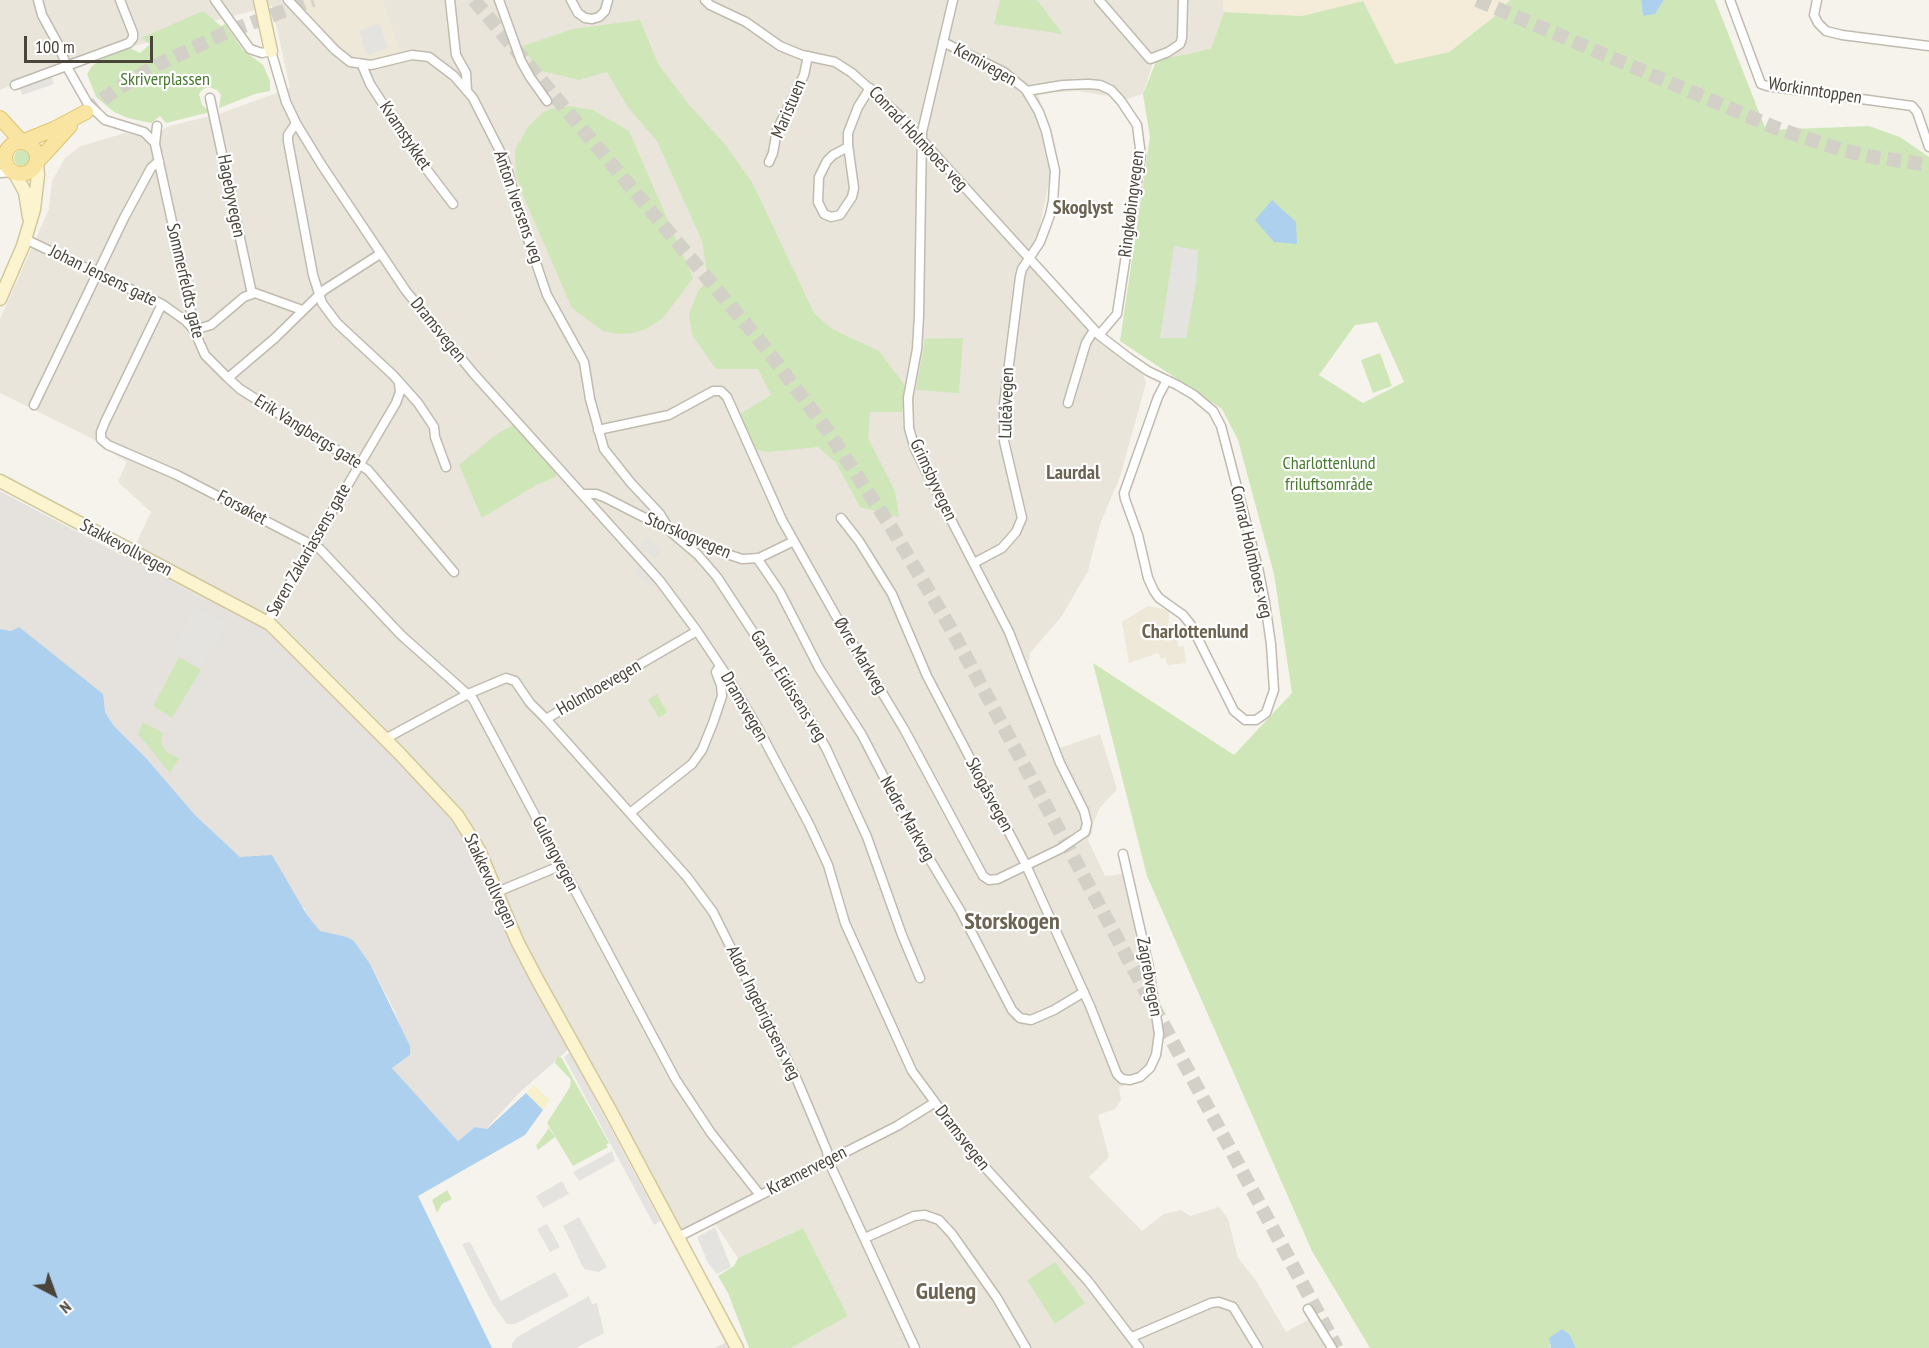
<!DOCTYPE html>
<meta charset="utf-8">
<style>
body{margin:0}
#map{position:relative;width:1929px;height:1348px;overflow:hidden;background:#f5f3ec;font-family:"PT Sans Narrow",sans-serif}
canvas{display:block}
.north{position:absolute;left:24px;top:1264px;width:60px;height:60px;-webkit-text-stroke:4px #fff;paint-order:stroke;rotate:139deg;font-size:16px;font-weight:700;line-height:24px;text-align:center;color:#4a443a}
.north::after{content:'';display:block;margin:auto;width:21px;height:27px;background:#4a443a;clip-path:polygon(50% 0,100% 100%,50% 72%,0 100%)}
.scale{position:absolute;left:24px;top:36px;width:129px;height:27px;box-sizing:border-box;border:3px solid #4a443a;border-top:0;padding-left:8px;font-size:18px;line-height:21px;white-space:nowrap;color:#4a443a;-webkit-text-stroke:4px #fff;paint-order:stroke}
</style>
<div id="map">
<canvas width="1929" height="1348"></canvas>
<div class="north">N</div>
<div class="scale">100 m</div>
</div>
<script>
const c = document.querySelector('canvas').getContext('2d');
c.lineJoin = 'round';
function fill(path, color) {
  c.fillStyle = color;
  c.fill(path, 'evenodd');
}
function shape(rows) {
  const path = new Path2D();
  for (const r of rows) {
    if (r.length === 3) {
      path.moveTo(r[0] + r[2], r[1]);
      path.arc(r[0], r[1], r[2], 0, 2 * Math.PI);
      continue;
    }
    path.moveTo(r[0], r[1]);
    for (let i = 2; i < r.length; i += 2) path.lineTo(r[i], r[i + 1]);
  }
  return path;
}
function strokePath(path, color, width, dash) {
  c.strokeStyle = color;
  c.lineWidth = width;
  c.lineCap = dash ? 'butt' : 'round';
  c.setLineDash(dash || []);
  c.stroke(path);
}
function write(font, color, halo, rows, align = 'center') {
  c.font = font + ' "PT Sans Narrow",sans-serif';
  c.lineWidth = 4.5;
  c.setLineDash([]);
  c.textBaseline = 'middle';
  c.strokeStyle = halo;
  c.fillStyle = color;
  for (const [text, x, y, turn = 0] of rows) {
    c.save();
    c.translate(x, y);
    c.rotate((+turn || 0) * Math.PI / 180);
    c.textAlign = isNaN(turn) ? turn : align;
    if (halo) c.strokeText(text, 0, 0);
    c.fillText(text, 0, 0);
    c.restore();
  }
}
fill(shape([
 [0,0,1223,0,1224,12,1211,48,1189,54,1158,59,1153,62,1143,94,1127,99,1078,91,1038,93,1054,159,1033,258,1098,336,1140,366,1146,383,1120,477,1100,524,1088,571,1062,616,1030,653,1027,674,1045,719,1060,748,1100,734,1117,789,1099,809,1093,823,1092,832,1088,840,1105,876,1133,873,1149,948,1161,1019,1162,1046,1158,1059,1142,1079,1134,1083,1119,1087,1121,1100,1115,1109,1098,1115,1109,1157,1089,1177,1142,1231,1164,1214,1181,1210,1190,1216,1219,1207,1228,1219,1238,1258,1255,1279,1286,1332,1317,1315,1335,1348,791,1348,848,1316,803,1228,738,1258,716,1225,691,1231,673,1232,609,1096,233,604,204,600,130,556,151,512,118,482,127,462,91,438,0,393,0,319,49,209,52,181,65,158,81,146,125,133,149,138,169,126,219,114,290,88,272,6,213,21,168,38,69,61,0,90]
]), '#e9e5db');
fill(shape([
 [1223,0,1510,0,1495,16,1448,52,1395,64,1363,1,1302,16,1224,12]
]), '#f5ebd9');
fill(shape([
 [0,491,125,557,130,556,204,600,233,604,265,627,474,835,512,925,733,1348,714,1348,725,1343,676,1246,570,1048,519,1093,486,1129,475,1127,458,1141,392,1068,410,1055,395,1012,370,964,354,941,347,937,320,932,307,915,304,908,240,857,195,815,147,759,114,726,105,712,11,631,0,629]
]), '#e5e2dd');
fill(shape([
 [295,0,383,0,401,54,359,62,314,22],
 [1148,606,1167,610,1169,613,1168,632,1177,631,1178,647,1184,646,1186,663,1167,665,1166,657,1161,659,1158,653,1129,663,1122,622]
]), '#ede8d7');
fill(shape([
 [1000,0,1037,0,1063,34,994,24],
 [1510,0,1641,0,1643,16,1655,13,1664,0,1715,0,1766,130,1869,126,1900,137,1929,157,1929,1348,1576,1348,1570,1335,1549,1345,1551,1348,1370,1348,1312,1251,1147,876,1093,663,1234,755,1292,693,1274,574,1238,440,1222,409,1120,341,1150,137,1143,94,1157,59,1189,54,1211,48,1224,12,1302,16,1363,1,1395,64,1449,52,1495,16],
 [1377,322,1404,382,1363,403,1319,375,1355,325],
 [203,11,221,26,225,24,243,50,263,65,270,81,270,91,255,94,219,108,221,95,217,90,209,87,203,89,199,94,202,105,210,112,166,123,160,116,151,123,128,118,114,112,96,97,87,74,92,66,109,54,128,47,140,53,150,44,141,38],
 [640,20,658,64,690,106,724,143,752,182,814,313,832,329,879,351,909,391,902,412,870,412,870,413,868,438,895,491,899,517,860,507,836,463,818,447,768,452,753,449,735,417,771,395,758,369,716,369,692,335,689,314,698,291,708,279,702,241,657,141,627,106,607,72,579,80,537,70,523,46,573,29],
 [570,106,593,110,629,131,693,278,663,318,646,329,634,333,617,334,603,331,572,308,522,193,516,174,515,150,528,127,542,113,550,109],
 [22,158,8],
 [963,338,959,393,916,390,925,339],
 [1380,353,1392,386,1373,393,1361,360],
 [513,425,556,473,556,477,536,485,482,518,459,465,497,434],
 [179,657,201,670,172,718,153,706],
 [657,694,667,712,659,718,648,700],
 [143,722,163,733,161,742,164,748,167,753,179,758,170,773,138,734],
 [561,1057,609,1143,606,1145,608,1147,573,1166,547,1123,570,1087,571,1080,555,1063,557,1058],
 [549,1128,555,1137,538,1150,536,1146],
 [447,1190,452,1199,442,1204,437,1213,432,1200],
 [803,1228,848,1316,791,1348,749,1348,728,1293,718,1276,734,1266,738,1258],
 [1055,1262,1085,1303,1055,1324,1027,1280]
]), '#cfe7b8');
fill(shape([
 [534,1085,550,1100,543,1110,526,1093]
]), '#f6f0cb');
fill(shape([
 [379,23,388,48,367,55,359,31],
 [50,73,54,84,22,95,18,84],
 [1174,246,1198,250,1196,283,1186,338,1160,338],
 [648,539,661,552,655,558,640,544],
 [640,565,659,587,647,585,636,573,637,567],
 [195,608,227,624,202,666,173,650],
 [570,1052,660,1221,654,1225,564,1057],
 [612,1151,615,1161,579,1181,573,1172],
 [562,1181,569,1194,543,1208,536,1196],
 [579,1217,607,1267,599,1272,584,1269,563,1226],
 [547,1224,560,1247,550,1252,537,1229],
 [715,1227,731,1267,717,1274,708,1263,697,1237],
 [470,1242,501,1301,555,1272,569,1296,515,1324,507,1324,493,1305,462,1244],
 [589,1296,592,1304,597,1303,604,1333,576,1348,512,1348,512,1344,517,1337]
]), '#e4e3e0');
fill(shape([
 [1641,0,1664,0,1655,14,1643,16],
 [1272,200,1296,222,1297,244,1274,242,1255,220],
 [19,627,103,694,105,712,114,726,147,759,195,815,240,857,272,855,307,915,320,931,347,937,354,941,370,964,410,1046,410,1055,392,1068,458,1141,475,1127,487,1129,526,1093,543,1110,525,1135,418,1196,492,1348,0,1348,0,629,11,631],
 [1562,1329,1570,1335,1576,1348,1551,1348,1549,1338]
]), '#add0ee');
strokePath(shape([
 [474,0,765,347,827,430,891,527,950,627,1337,1348],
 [1477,0,1776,128,1842,150,1873,157,1929,165],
 [86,112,114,91,157,65,225,33,313,0]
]), '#d3d0c8', 14, [14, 7]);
const street = shape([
 [38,0,42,15,59,46,67,67,88,104,105,120,144,132,155,143],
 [215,0,250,49,262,53,271,51,286,102,296,123,321,164,406,291,474,374,660,581,697,631,729,679,758,728,809,824,828,865,845,923,912,1071,973,1154,1088,1281,1139,1348],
 [288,0,335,50,350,62,371,65,412,55,429,57,454,76,473,98,505,161,521,219,547,295,584,362,590,399,604,449,631,483,660,514,671,532,698,555,717,577,806,713,826,748,867,837,902,935,920,978],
 [450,0,456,55,466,73,467,91],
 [499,0,521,61,530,77,547,101],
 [571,0,578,13,585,18,592,19,599,17,605,11,608,0],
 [705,0,710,5,746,22,780,46,802,55,835,62,852,73,900,116,1099,335,1129,358,1148,371,1177,385,1194,395,1213,411,1221,426,1225,441,1259,572,1265,603,1271,644,1274,690,1266,713,1256,720,1245,720,1234,711,1191,625,1183,615,1159,598,1154,591,1148,578,1138,535,1125,499,1124,493,1158,397,1167,380],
 [1099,0,1150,59,1168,52,1180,44,1182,38,1183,0],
 [1730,0,1761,84,1767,86,1912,106,1917,112,1929,147],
 [1817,0,1814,15,1818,23,1826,31,1842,35,1929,46],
 [943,42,1004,72,1026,90,1039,112,1046,131,1055,171,1053,201,1050,215,1040,242,1022,269,1020,277,1004,404,1004,441,1022,518,1016,532,1002,548,974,563],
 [362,65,370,84,421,162,453,204],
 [15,85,129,43,133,38,133,33,120,0],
 [1027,91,1063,85,1088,84,1100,85,1111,90,1121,101,1137,125,1141,156,1117,314,1099,335],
 [210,98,252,294],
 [296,123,288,135,288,141,313,275,322,303,337,323,393,375,418,403,434,427,435,437,446,467],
 [157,126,155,144,188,295,194,330,205,355,228,378,275,338,324,290,380,254],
 [848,147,833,155,827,161,819,177,818,202,824,214,831,217,840,215,852,197,854,188,848,145,848,133,858,107,870,88],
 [0,158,5,155],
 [769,162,773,153,777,130,804,75,808,56],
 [0,173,14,172],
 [25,239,162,304,186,321,194,330,211,325,244,297,255,293,302,310],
 [162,304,105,422,101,432,101,439,108,445,177,475,320,549,401,635,473,699,676,1080,711,1133,760,1195],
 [228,378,240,389,368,470,454,572],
 [1068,403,1086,343,1094,330],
 [34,405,124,218,151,168,159,161],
 [598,430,669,415,713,391,721,391,727,397,782,520,836,616,904,729,983,876,989,880,998,879,1060,849,1085,832,1087,823,1084,811,1060,763,1009,632,928,475,915,449,909,428,908,398,917,349,919,316,922,132,953,0],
 [584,494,596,494,604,497,655,523,675,530,727,554,742,559,759,558,794,541],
 [841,518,859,541,892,594,927,676,1026,865,1090,1006,1117,1074,1122,1079,1130,1080,1140,1077,1150,1068,1156,1055,1159,1034,1148,963,1123,854],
 [757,558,780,592,819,668,862,735,905,818,960,910,1012,1010,1020,1018,1031,1020,1054,1010,1084,992],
 [267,622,396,403,400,392,399,383],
 [546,719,687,877,713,912,797,1080,827,1151,828,1160,915,1348],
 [385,739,468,694,506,678,515,681,530,703,546,719,697,631],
 [630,813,692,764,702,750,713,723,722,696,721,685,716,672,720,666],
 [497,892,562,865],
 [678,1237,897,1126,934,1103],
 [865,1238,914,1216,925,1215,939,1220,952,1234,997,1298,1026,1348],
 [1308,1309,1332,1348],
 [1132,1337,1211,1303,1219,1302,1233,1307,1258,1348]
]);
const secondary = shape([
 [260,0,271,51],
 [14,172,25,192,29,217],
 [0,299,23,246,34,209,38,175,37,162],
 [0,481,270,624,399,753,457,815,479,850,517,941,538,981,610,1110,737,1348]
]);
const primary = shape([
 [0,118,22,142,54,129,86,112],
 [21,158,16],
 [37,162,70,126]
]);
strokePath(street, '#c1bbaf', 11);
strokePath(secondary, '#d2c89e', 15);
strokePath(primary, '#dfc471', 16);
strokePath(street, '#fff', 8);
strokePath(secondary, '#fcf4cf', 12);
strokePath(primary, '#f9e5a1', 14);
write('18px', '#4a443a', '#fff', [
 ["Kemivegen",985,65,29],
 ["Workinntoppen",1815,91,9],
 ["Maristuen",789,109,-67],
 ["Kvamstykket",405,136,56],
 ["Conrad Holmboes veg",918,139,47],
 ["Hagebyvegen",231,196,79],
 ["Ringkøbingvegen",1132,204,-83],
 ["Anton Iversens veg",518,207,71],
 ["Johan Jensens gate",103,276,26],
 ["Sommerfeldts gate",185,281,77],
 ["Dramsvegen",438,330,51],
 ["Luleåvegen",1007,403,-88],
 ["Erik Vangbergs gate",308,432,32],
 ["Grimsbyvegen",933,480,65],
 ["Forsøket",242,508,28],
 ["Storskogvegen",688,536,23],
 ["Stakkevollvegen",126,548,28],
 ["Søren Zakariassens gate",309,550,-60],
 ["Conrad Holmboes veg",1251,552,77],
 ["Øvre Markveg",860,656,59],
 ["Garver Eidissens veg",788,686,58],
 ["Holmboevegen",599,688,-30],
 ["Dramsvegen",744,707,60],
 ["Skogåsvegen",989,795,62],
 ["Nedre Markveg",907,819,61],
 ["Gulengvegen",555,854,63],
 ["Stakkevollvegen",490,881,65],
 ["Zagrebvegen",1149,977,80],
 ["Aldor Ingebrigtsens veg",763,1013,64],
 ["Dramsvegen",962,1138,52],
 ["Kræmervegen",807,1171,-27]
]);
write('18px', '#477a2f', '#fff', [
 ["Skriverplassen",165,80],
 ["Charlottenlund",1329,464],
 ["friluftsområde",1329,485]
]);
write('bold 20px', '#6c6352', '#fff', [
 ["Skoglyst",1083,208],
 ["Laurdal",1073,473],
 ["Charlottenlund",1195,632]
]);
write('bold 24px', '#6c6352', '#fff', [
 ["Storskogen",1012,922],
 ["Guleng",946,1292]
]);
</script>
